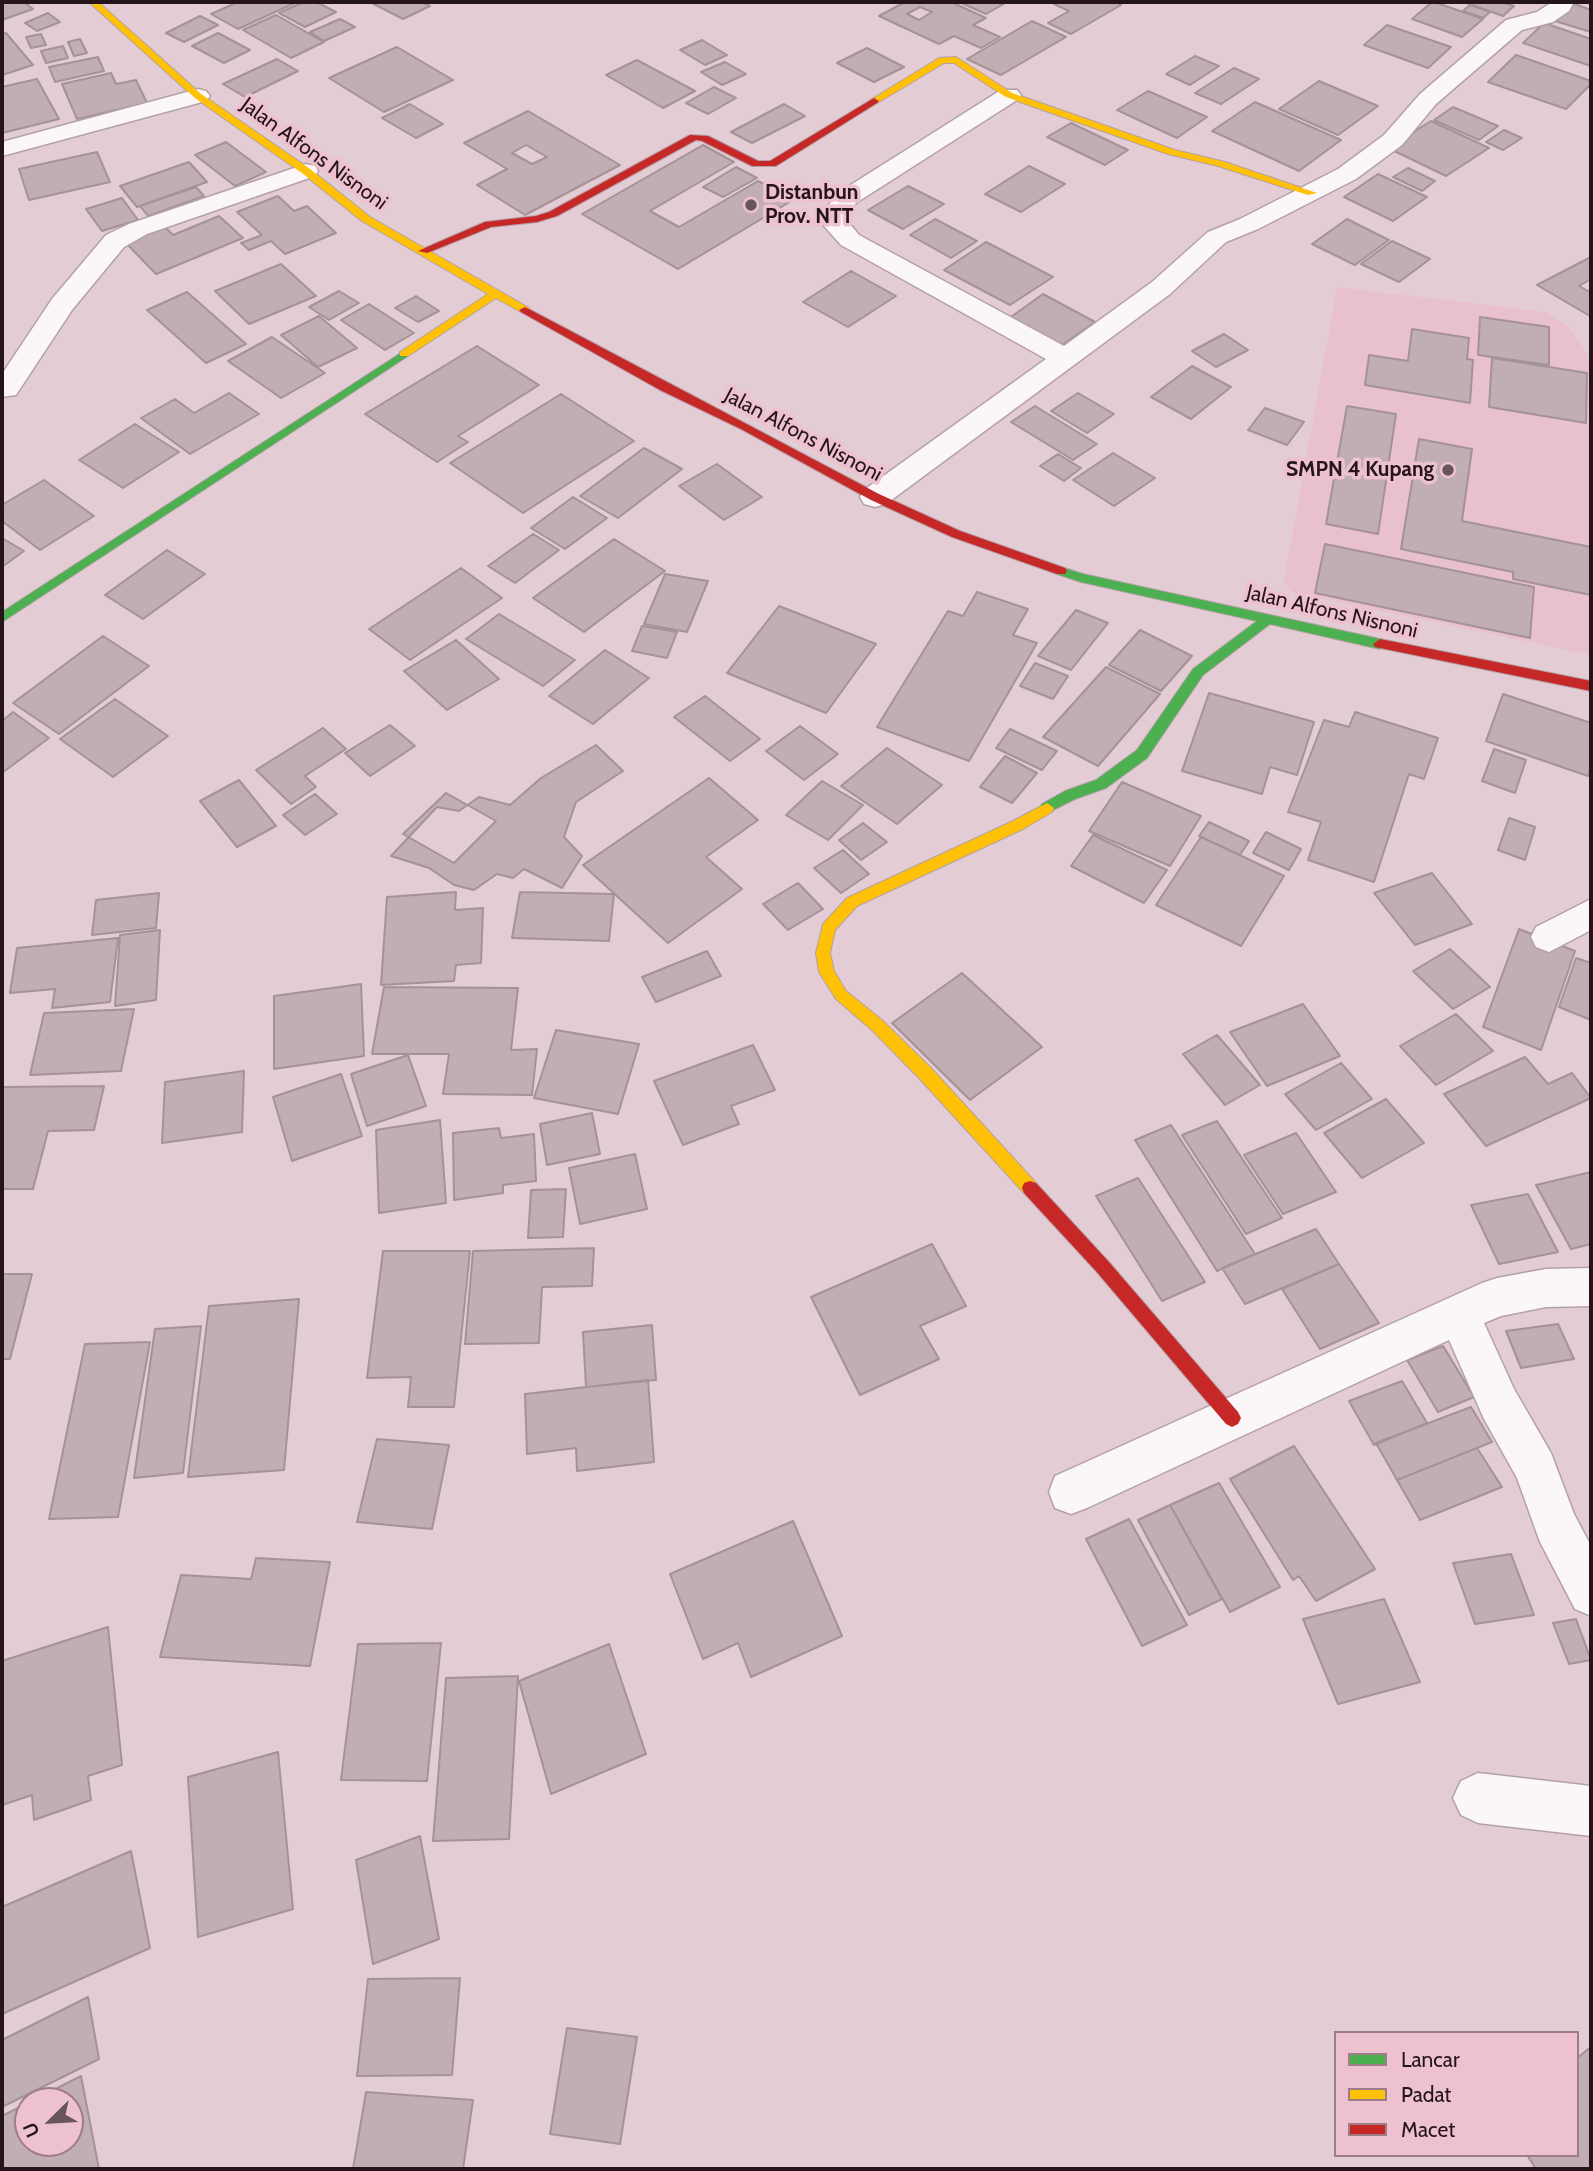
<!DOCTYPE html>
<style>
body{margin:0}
#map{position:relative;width:1593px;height:2171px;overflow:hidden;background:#e4ccd4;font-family:Cabin,sans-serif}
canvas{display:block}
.frame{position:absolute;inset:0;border:4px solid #25151b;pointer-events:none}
.legend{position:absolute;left:1334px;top:2031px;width:245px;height:126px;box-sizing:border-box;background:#eec1d0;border:2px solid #9e7c88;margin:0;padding:9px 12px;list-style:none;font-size:21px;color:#25151b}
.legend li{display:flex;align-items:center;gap:14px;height:35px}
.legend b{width:35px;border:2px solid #9e7c88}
.north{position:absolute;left:14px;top:2087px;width:70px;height:70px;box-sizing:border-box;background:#eec1d0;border:2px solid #9e7c88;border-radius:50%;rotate:246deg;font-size:19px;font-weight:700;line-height:28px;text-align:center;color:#25151b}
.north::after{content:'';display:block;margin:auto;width:24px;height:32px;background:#68555c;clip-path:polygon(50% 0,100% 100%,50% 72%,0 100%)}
</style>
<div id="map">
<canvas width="1593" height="2171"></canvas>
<div class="frame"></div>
<ul class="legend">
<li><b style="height:9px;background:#4caf50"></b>Lancar</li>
<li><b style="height:9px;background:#ffc107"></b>Padat</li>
<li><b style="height:9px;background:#c62828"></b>Macet</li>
</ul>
<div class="north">U</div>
</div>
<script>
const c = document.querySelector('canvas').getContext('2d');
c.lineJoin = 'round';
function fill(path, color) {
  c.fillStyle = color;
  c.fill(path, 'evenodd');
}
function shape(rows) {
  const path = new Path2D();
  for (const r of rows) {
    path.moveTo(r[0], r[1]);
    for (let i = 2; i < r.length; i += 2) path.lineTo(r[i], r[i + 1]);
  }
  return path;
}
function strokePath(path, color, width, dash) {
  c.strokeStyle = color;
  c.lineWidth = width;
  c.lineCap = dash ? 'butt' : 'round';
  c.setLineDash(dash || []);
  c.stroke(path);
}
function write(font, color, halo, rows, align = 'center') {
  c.font = font + ' Cabin,sans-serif';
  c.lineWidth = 7;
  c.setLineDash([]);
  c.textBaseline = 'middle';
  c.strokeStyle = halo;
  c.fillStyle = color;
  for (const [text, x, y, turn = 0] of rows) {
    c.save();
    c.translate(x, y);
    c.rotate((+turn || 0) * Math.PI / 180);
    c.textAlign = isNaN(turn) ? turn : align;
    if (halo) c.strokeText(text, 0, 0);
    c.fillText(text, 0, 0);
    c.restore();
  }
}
fill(shape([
 [1337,287,1545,312,1568,326,1591,359,1591,655,1291,592,1284,581]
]), '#e9c0ce');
const building = shape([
 [2,2,24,2,33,9,2,20,2,2],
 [238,2,297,2,238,29,211,14,238,2],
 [304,2,316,2,336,12,305,27,279,13,304,2],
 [370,2,422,2,430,6,403,19,370,2],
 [905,2,951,2,986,18,973,25,1000,37,981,48,954,36,939,44,879,16,905,2],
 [920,7,932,12,919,20,907,14,920,7],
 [959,2,1007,2,986,14,959,2],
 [1058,2,1115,2,1121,5,1071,34,1048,23,1069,11,1054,4,1058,2],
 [1432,2,1434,2,1483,19,1462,37,1412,19,1432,2],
 [1464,2,1501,2,1514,6,1503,16,1464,2],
 [1572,3,1591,10,1591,32,1555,21,1572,3],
 [1470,5,1490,12,1483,18,1463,11,1470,5],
 [48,13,60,22,37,31,25,23,48,13],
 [276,15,324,42,291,58,243,30,276,15],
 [200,16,218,25,184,42,166,33,200,16],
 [340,19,355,27,324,41,310,32,340,19],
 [1032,21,1066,37,1001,75,967,59,1032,21],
 [1544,23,1591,39,1591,66,1523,43,1544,23],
 [1387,25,1451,47,1428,68,1364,45,1387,25],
 [6,33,33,65,2,75,2,34,6,33],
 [218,33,250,50,224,63,192,46,218,33],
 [41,34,46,45,31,48,26,37,41,34],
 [80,39,87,53,74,56,68,42,80,39],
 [702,40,727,55,705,65,680,50,702,40],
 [63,46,68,58,46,63,41,51,63,46],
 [397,47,453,80,384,112,329,78,397,47],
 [867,48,904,67,874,82,837,63,867,48],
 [1516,55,1591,81,1591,84,1566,109,1488,82,1516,55],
 [1195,56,1219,66,1190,85,1166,74,1195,56],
 [98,57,104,71,55,82,49,67,98,57],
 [277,59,298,71,245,97,223,84,277,59],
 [637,60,695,91,663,108,606,75,637,60],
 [725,62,746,74,722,85,701,72,725,62],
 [1234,68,1259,79,1221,104,1195,93,1234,68],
 [111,73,116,84,136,80,147,103,77,119,62,84,111,73],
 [37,79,59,119,2,133,2,87,37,79],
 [1319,81,1378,106,1338,135,1279,109,1319,81],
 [714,87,736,98,708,114,686,103,714,87],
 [1148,91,1207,117,1177,138,1117,110,1148,91],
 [1255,102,1341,140,1299,171,1212,131,1255,102],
 [410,104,443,124,416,138,382,118,410,104],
 [784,104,805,116,752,143,731,132,784,104],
 [1453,107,1498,126,1479,140,1434,120,1453,107],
 [528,111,620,165,525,215,477,185,507,169,464,143,528,111],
 [526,145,547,157,532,164,512,153,526,145],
 [1431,121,1489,148,1446,176,1388,148,1431,121],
 [1071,123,1128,150,1105,165,1047,137,1071,123],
 [1504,130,1522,138,1503,150,1486,142,1504,130],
 [226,142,266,172,235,186,195,155,226,142],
 [703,145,734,162,650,211,679,227,758,181,793,200,678,269,582,214,703,145],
 [97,152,110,182,29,200,19,169,97,152],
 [189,162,207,182,137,207,120,186,189,162],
 [1029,166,1065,184,1021,212,985,194,1029,166],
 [736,167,757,178,723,197,703,187,736,167],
 [1408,168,1435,181,1422,191,1393,177,1408,168],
 [1378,174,1427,197,1393,221,1344,197,1378,174],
 [908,186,944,204,903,229,868,210,908,186],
 [196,187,204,196,148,216,140,206,196,187],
 [278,196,294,211,307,206,336,233,285,254,271,241,249,250,241,243,262,235,237,212,278,196],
 [122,198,138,220,102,231,86,209,122,198],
 [219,216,243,238,156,274,125,242,164,226,173,235,219,216],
 [935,219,977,241,951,258,910,235,935,219],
 [1347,219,1389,240,1355,265,1312,244,1347,219],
 [1392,241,1430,259,1399,282,1361,264,1392,241],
 [986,242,1053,277,1010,305,944,270,986,242],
 [1591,257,1591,279,1579,286,1588,291,1591,290,1590,316,1537,285,1591,257],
 [281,264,316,296,249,324,215,291,281,264],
 [851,271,896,296,848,327,803,302,851,271],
 [339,291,359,303,329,320,309,307,339,291],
 [187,292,246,344,206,363,147,310,187,292],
 [1043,294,1095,322,1059,347,1008,319,1043,294],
 [416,296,439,311,418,322,395,308,416,296],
 [369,304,414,333,385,350,341,320,369,304],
 [319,316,357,348,318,367,281,335,319,316],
 [1480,317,1549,327,1549,365,1478,355,1480,317],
 [1412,329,1469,338,1467,359,1473,360,1470,403,1365,385,1369,355,1408,361,1412,329],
 [1224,334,1248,350,1216,367,1192,351,1224,334],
 [272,337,325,373,281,398,228,361,272,337],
 [477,346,539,385,458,436,468,442,437,462,365,414,477,346],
 [1492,358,1587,373,1586,423,1489,407,1492,358],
 [1192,366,1231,387,1191,419,1151,397,1192,366],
 [229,393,259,414,190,454,141,418,175,399,194,413,229,393],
 [1078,393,1114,414,1087,433,1051,411,1078,393],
 [561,394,634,441,523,513,450,463,561,394],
 [1035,406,1097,444,1073,460,1011,422,1035,406],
 [1347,406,1396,414,1378,534,1326,524,1347,406],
 [1265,408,1304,422,1287,445,1248,430,1265,408],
 [135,424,179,452,123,488,79,460,135,424],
 [1419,439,1472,449,1462,521,1591,547,1591,595,1513,579,1513,572,1401,549,1419,439],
 [644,448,682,469,618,518,580,496,644,448],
 [1113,453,1155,478,1114,506,1073,480,1113,453],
 [1058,454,1081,468,1064,481,1040,466,1058,454],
 [717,464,762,497,724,520,679,486,717,464],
 [44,480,94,516,40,550,2,521,2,505,44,480],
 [573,497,607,518,565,549,531,528,573,497],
 [533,534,559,550,515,583,488,566,533,534],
 [2,538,24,551,2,567,2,538],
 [614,539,665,571,584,632,533,598,614,539],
 [1325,544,1534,587,1530,638,1315,593,1325,544],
 [167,550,205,574,143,619,105,595,167,550],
 [461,568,502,598,410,660,369,629,461,568],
 [665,574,708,581,687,632,644,624,665,574],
 [977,592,1028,609,1013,635,1037,643,969,761,877,727,948,611,963,616,977,592],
 [779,606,876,644,826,713,727,673,779,606],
 [1076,610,1108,623,1071,670,1038,656,1076,610],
 [499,614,575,660,543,686,466,639,499,614],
 [642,626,677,632,667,658,632,651,642,626],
 [1140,630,1192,656,1161,691,1109,665,1140,630],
 [103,636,149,666,59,734,13,703,103,636],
 [456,640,499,679,447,710,404,671,456,640],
 [605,650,649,678,593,724,549,696,605,650],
 [1035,663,1068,676,1053,699,1020,686,1035,663],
 [1106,667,1160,694,1098,766,1043,737,1106,667],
 [1209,693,1314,722,1297,775,1270,767,1262,794,1182,771,1209,693],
 [1503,694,1591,723,1591,766,1588,776,1486,741,1503,694],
 [705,696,760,739,730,761,674,717,705,696],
 [115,699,168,736,113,777,60,739,115,699],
 [13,712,49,738,2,773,2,721,13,712],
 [1355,712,1438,738,1424,779,1409,774,1374,882,1308,860,1321,822,1288,812,1324,720,1349,727,1355,712],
 [390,725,415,746,370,776,345,753,390,725],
 [800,726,838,754,804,780,766,751,800,726],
 [323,728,346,749,305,776,316,787,291,804,256,770,323,728],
 [1010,729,1057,751,1042,770,996,748,1010,729],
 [596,745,623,771,576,802,564,837,582,856,562,888,524,869,513,878,497,874,474,890,454,885,429,868,391,856,437,807,459,811,479,797,510,805,541,778,596,745],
 [887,748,942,785,897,824,841,786,887,748],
 [1494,749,1526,760,1515,793,1482,781,1494,749],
 [1005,756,1037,773,1012,803,980,787,1005,756],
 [709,778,758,820,706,857,742,889,668,943,583,865,709,778],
 [239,780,276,826,237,847,200,801,239,780],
 [822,781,863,805,828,840,786,815,822,781],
 [1122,782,1201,816,1170,866,1089,831,1122,782],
 [446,793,496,821,454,863,403,834,446,793],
 [315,794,337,814,305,835,283,815,315,794],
 [1509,818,1535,827,1525,860,1498,850,1509,818],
 [1209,822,1249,841,1240,855,1199,836,1209,822],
 [863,823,887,842,861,860,839,840,863,823],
 [1266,832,1301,849,1289,870,1253,853,1266,832],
 [1093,835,1167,870,1144,903,1071,866,1093,835],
 [1201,837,1284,876,1241,946,1156,905,1201,837],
 [843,850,869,874,841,893,814,868,843,850],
 [1432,873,1472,924,1415,945,1374,893,1432,873],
 [798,883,823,909,788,930,763,904,798,883],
 [456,892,455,910,483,908,481,963,456,965,454,981,381,985,387,897,456,892],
 [520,892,614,894,609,941,512,938,520,892],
 [159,893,156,928,92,935,96,900,159,893],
 [1519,929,1575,951,1541,1050,1483,1027,1519,929],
 [160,930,156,1000,115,1006,120,935,160,930],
 [118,938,110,1002,52,1008,55,989,10,993,17,948,118,938],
 [1450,949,1490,987,1453,1009,1413,971,1450,949],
 [707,951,721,976,656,1002,642,977,707,951],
 [1576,958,1591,963,1591,1020,1559,1007,1576,958],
 [962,973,1042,1047,970,1100,892,1023,962,973],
 [361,984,364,1056,274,1069,274,996,361,984],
 [384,987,518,988,511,1050,537,1049,532,1095,443,1094,449,1054,372,1054,384,987],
 [1303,1004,1340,1056,1267,1086,1230,1032,1303,1004],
 [134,1009,121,1071,30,1075,44,1013,134,1009],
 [1456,1014,1493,1051,1436,1085,1400,1046,1456,1014],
 [556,1030,639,1044,618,1114,534,1098,556,1030],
 [1217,1035,1260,1085,1225,1105,1183,1054,1217,1035],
 [753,1045,775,1090,731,1106,739,1124,683,1145,654,1081,753,1045],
 [408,1055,426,1106,367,1126,351,1074,408,1055],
 [1525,1057,1548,1084,1572,1073,1591,1098,1486,1146,1444,1094,1525,1057],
 [1341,1063,1372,1099,1316,1130,1285,1094,1341,1063],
 [244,1071,242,1132,162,1143,165,1082,244,1071],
 [341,1074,362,1136,292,1161,273,1097,341,1074],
 [104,1086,94,1130,48,1131,33,1189,2,1189,2,1087,104,1086],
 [1386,1099,1424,1143,1362,1178,1324,1133,1386,1099],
 [592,1113,600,1154,547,1165,540,1124,592,1113],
 [440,1120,446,1203,379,1213,376,1130,440,1120],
 [1217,1121,1282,1218,1246,1234,1182,1135,1217,1121],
 [1171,1125,1255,1254,1217,1271,1135,1140,1171,1125],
 [499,1128,501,1138,534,1134,536,1181,503,1185,503,1193,454,1200,453,1133,499,1128],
 [1296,1133,1336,1192,1283,1214,1244,1155,1296,1133],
 [635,1154,647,1209,580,1224,569,1168,635,1154],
 [1591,1172,1591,1244,1571,1249,1536,1185,1591,1172],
 [1138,1178,1205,1282,1162,1301,1096,1196,1138,1178],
 [566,1189,563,1237,528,1238,531,1190,566,1189],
 [1528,1194,1558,1252,1499,1264,1471,1205,1528,1194],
 [1316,1229,1339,1264,1245,1304,1222,1268,1316,1229],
 [932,1244,966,1306,920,1326,939,1359,860,1395,811,1297,932,1244],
 [594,1248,592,1286,542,1287,539,1343,465,1344,473,1251,594,1248],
 [383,1251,470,1251,454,1407,408,1407,411,1377,367,1378,383,1251],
 [1339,1264,1379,1323,1320,1349,1282,1289,1339,1264],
 [2,1274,32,1274,10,1359,2,1359,2,1274],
 [299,1299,284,1470,188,1477,209,1306,299,1299],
 [1558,1324,1574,1359,1521,1368,1506,1331,1558,1324],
 [652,1325,656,1380,586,1387,583,1332,652,1325],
 [201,1326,183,1473,134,1478,155,1329,201,1326],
 [150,1342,118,1517,49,1519,85,1344,150,1342],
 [1443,1346,1474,1397,1438,1412,1407,1360,1443,1346],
 [648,1380,654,1462,577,1471,576,1448,527,1454,525,1394,648,1380],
 [1402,1381,1427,1423,1374,1445,1349,1401,1402,1381],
 [1471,1407,1492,1442,1397,1480,1376,1443,1471,1407],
 [377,1439,449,1445,432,1529,357,1522,377,1439],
 [1294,1446,1375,1569,1316,1601,1299,1576,1293,1580,1230,1479,1294,1446],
 [1477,1448,1502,1487,1420,1520,1397,1480,1477,1448],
 [1219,1483,1280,1587,1230,1612,1170,1505,1219,1483],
 [1170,1505,1222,1599,1189,1615,1138,1520,1170,1505],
 [1129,1519,1187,1625,1142,1646,1086,1539,1129,1519],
 [793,1521,842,1636,751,1677,738,1643,703,1659,670,1574,793,1521],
 [1511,1554,1534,1615,1475,1624,1453,1563,1511,1554],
 [256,1558,330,1562,310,1666,160,1657,181,1575,251,1579,256,1558],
 [1384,1599,1420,1682,1338,1704,1303,1619,1384,1599],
 [1576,1619,1591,1660,1569,1664,1553,1623,1576,1619],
 [108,1627,122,1765,88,1776,91,1800,34,1820,32,1795,2,1805,2,1661,108,1627],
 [441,1643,427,1781,341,1780,358,1644,441,1643],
 [609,1644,646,1754,551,1794,519,1681,609,1644],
 [518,1676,509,1839,433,1841,446,1678,518,1676],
 [278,1752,293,1909,198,1937,188,1777,278,1752],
 [420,1836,439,1939,373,1964,356,1860,420,1836],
 [131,1851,150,1948,2,2014,2,1907,131,1851],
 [460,1978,452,2075,357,2076,368,1979,460,1978],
 [88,1997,99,2059,2,2107,2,2040,88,1997],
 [567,2028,637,2037,620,2144,550,2134,567,2028],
 [1591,2047,1591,2169,1536,2169,1527,2155,1577,2155,1577,2058,1591,2047],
 [81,2076,99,2169,2,2169,2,2116,28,2103,28,2143,70,2143,70,2101,32,2101,81,2076],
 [366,2092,473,2100,463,2169,353,2169,366,2092]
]);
fill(building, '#c1aeb2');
strokePath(building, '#a59296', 2);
const street = shape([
 [1552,2,1574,2,1569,11,1553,22,1522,30,1436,104,1402,145,1356,179,1258,229,1226,242,1170,294,886,504,875,507,864,504,860,497,864,490,1046,359,841,245,824,226,823,212,838,193,1001,90,1017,90,1021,95,1017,100,856,203,849,213,850,224,859,235,1064,346,1152,282,1208,232,1240,219,1338,169,1384,135,1420,94,1506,20,1537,12,1552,2],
 [198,89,206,91,210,96,206,101,2,156,2,142,198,89],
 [306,164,315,166,318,171,315,176,147,234,124,247,72,310,16,395,2,397,2,374,52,299,106,235,129,224,306,164],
 [1591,899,1591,930,1549,952,1536,947,1531,937,1536,927,1591,899],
 [1591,1268,1591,1306,1546,1307,1501,1316,1484,1323,1514,1389,1551,1453,1574,1514,1591,1546,1591,1616,1575,1609,1540,1542,1517,1478,1484,1419,1449,1340,1087,1508,1071,1514,1055,1508,1049,1492,1055,1476,1482,1283,1497,1278,1546,1269,1591,1268],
 [1478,1773,1591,1786,1591,1836,1478,1823,1461,1815,1453,1798,1461,1781,1478,1773]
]);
const fast = shape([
 [404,351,408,352,408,356,2,622,2,612,404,351],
 [1061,567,1083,574,1380,639,1387,644,1380,649,1270,624,1203,675,1147,758,1106,788,1075,799,1047,813,1040,808,1042,804,1065,791,1096,780,1137,750,1193,669,1257,621,1081,582,1057,574,1055,571,1061,567]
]);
const slow = shape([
 [89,2,98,2,201,94,310,169,370,217,529,308,529,312,521,312,496,298,408,356,400,356,400,352,488,294,362,221,302,173,195,98,89,2],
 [956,57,1012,93,1175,150,1225,162,1317,193,1308,195,1218,166,1168,154,1006,97,954,63,944,63,877,103,869,101,939,58,956,57],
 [1047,803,1054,808,1052,812,1023,829,857,906,835,930,830,953,834,971,846,991,883,1021,931,1068,1036,1183,1038,1188,1036,1193,1030,1195,1024,1193,919,1078,873,1031,836,999,819,972,816,953,823,924,847,898,1013,821,1047,803]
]);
const jam = shape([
 [874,98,879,101,877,103,776,166,752,166,702,141,696,140,557,216,537,222,491,227,427,253,418,251,485,222,536,216,549,212,690,135,708,136,758,161,770,161,874,98],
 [525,307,879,494,960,531,1065,568,1067,571,1065,574,1057,574,952,537,871,500,741,429,660,390,521,312,519,310,525,307],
 [1380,639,1591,681,1591,691,1375,647,1373,644,1380,639],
 [1030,1181,1036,1183,1108,1261,1238,1412,1241,1418,1238,1424,1232,1427,1226,1424,1096,1271,1024,1193,1022,1188,1024,1183,1030,1181]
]);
strokePath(street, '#b4a1a7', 3);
strokePath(fast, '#b4a1a7', 2);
strokePath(slow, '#b4a1a7', 2);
strokePath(jam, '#b4a1a7', 2);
fill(street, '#fbf7f9');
fill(fast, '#4caf50');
fill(slow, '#ffc107');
fill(jam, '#c62828');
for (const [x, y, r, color] of [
 [751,205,7,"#68555c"],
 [1448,470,7,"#68555c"]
]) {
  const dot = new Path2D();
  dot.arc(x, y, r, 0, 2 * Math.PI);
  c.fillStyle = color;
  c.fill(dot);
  strokePath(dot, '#eec1d0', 2.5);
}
write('21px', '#25151b', '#eec1d0', [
 ["Jalan Alfons Nisnoni",314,154,36],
 ["Jalan Alfons Nisnoni",803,435,28],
 ["Jalan Alfons Nisnoni",1332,612,13]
]);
write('bold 21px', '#25151b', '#eec1d0', [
 ["Distanbun",765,193],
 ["Prov. NTT",765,217],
 ["SMPN 4 Kupang",1434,470,"right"]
], 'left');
</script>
